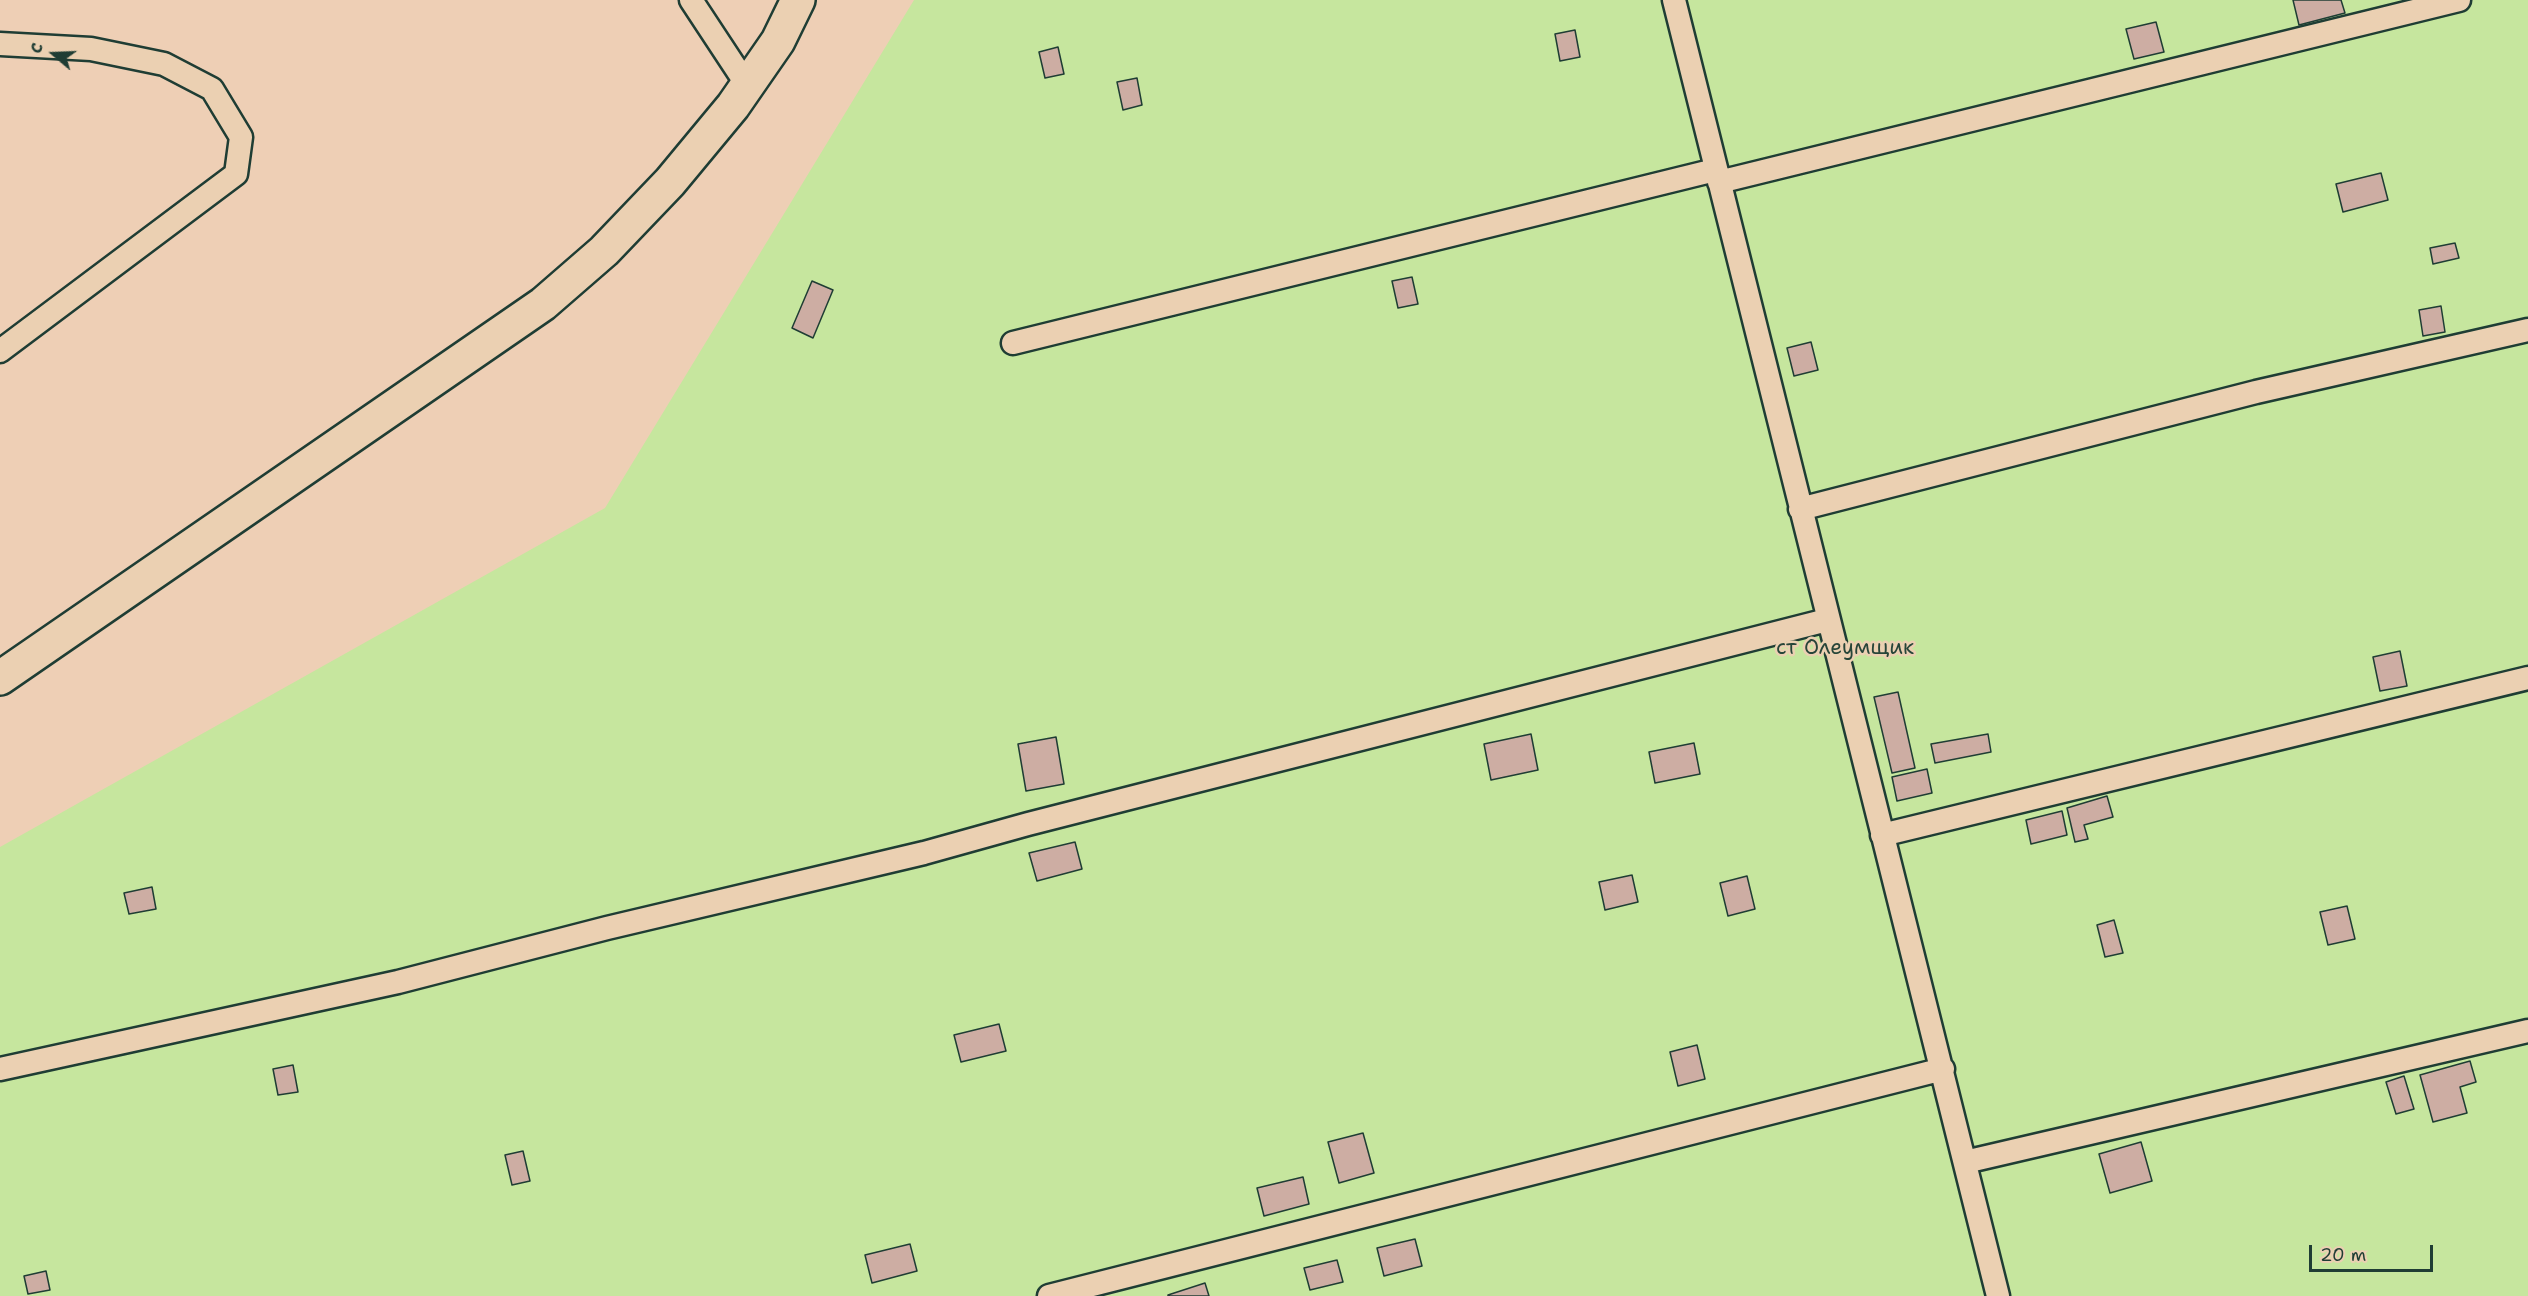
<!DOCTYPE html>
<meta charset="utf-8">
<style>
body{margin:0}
#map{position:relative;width:2528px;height:1296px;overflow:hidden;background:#eecfb5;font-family:"Shantell Sans",sans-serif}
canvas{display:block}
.north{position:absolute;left:24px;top:24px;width:60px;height:60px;-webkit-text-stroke:4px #ebd0b2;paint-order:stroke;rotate:289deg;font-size:16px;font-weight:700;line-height:24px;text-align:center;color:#1f3d34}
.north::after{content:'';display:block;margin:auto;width:21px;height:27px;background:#1f3d34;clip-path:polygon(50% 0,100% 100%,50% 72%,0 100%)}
.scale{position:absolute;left:2309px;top:1245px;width:124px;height:27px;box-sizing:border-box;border:3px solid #1f3d34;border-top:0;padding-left:8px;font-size:18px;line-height:21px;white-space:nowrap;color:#1f3d34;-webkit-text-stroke:4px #ebd0b2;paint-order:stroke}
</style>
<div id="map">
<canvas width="2528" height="1296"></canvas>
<div class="north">С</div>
<div class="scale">20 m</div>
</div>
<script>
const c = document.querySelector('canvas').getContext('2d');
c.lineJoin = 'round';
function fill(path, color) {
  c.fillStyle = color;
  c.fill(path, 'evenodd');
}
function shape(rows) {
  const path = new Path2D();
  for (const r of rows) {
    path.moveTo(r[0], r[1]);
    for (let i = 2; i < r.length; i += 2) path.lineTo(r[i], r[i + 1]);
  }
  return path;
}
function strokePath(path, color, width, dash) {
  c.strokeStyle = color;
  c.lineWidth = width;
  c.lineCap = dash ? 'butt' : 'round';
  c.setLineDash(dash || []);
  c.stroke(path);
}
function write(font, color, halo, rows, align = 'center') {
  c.font = font + ' "Shantell Sans",sans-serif';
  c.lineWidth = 5;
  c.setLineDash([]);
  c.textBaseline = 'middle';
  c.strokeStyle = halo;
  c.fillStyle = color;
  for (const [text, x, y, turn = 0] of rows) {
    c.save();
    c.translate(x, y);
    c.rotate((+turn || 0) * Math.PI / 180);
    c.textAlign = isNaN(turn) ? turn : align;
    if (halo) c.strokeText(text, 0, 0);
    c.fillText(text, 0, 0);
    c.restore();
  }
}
fill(shape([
 [914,0,2528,0,2528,1296,0,1296,0,847,605,508]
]), '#c6e69e');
const building = shape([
 [2293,0,2341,0,2345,13,2299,25,2293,0],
 [2156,22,2164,52,2134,59,2126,29,2156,22],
 [1575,30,1580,57,1560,61,1555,34,1575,30],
 [1058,47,1064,74,1045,78,1039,52,1058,47],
 [1137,78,1142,105,1123,110,1117,82,1137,78],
 [2381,173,2388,200,2343,212,2336,184,2381,173],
 [2455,243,2459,258,2433,264,2430,248,2455,243],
 [1412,277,1418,304,1398,308,1392,281,1412,277],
 [812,281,833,290,813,338,792,328,812,281],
 [2441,306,2445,332,2423,336,2419,310,2441,306],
 [1811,342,1818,370,1794,376,1787,348,1811,342],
 [2400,651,2407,686,2380,691,2373,657,2400,651],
 [1898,692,1915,768,1892,773,1874,697,1898,692],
 [1531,734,1538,770,1491,780,1484,744,1531,734],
 [1988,734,1991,752,1935,763,1931,744,1988,734],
 [1056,737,1064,784,1026,791,1018,744,1056,737],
 [1694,743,1700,774,1655,783,1649,752,1694,743],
 [1927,769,1932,793,1897,801,1892,777,1927,769],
 [2107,796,2113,817,2084,825,2088,839,2075,842,2067,808,2107,796],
 [2062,811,2067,835,2031,844,2026,820,2062,811],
 [1075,842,1082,869,1037,881,1029,853,1075,842],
 [1632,875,1638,902,1605,910,1599,882,1632,875],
 [1747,876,1755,909,1728,916,1720,883,1747,876],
 [152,887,156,909,129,914,124,893,152,887],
 [2347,906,2355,939,2328,945,2320,912,2347,906],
 [2114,920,2123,953,2105,957,2097,925,2114,920],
 [999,1024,1006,1051,961,1062,954,1035,999,1024],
 [1697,1045,1705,1079,1678,1086,1670,1052,1697,1045],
 [2470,1061,2476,1082,2460,1087,2467,1113,2433,1122,2420,1075,2470,1061],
 [293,1065,298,1092,278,1095,273,1069,293,1065],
 [2404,1076,2414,1109,2396,1114,2386,1082,2404,1076],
 [1363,1133,1374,1173,1339,1183,1328,1142,1363,1133],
 [2141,1142,2152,1181,2110,1193,2099,1154,2141,1142],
 [523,1151,530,1181,512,1185,505,1155,523,1151],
 [1303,1177,1309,1204,1264,1216,1257,1188,1303,1177],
 [1415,1239,1422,1266,1384,1276,1377,1248,1415,1239],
 [910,1244,917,1271,872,1283,865,1255,910,1244],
 [1337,1260,1343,1282,1310,1290,1304,1268,1337,1260],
 [46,1271,50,1290,28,1294,24,1276,46,1271],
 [1205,1283,1209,1296,1168,1296,1168,1295,1205,1283]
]);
fill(building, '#cdada3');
strokePath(building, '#1f3d34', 1.5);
const service = shape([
 [691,0,747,85],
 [1674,0,1998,1296],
 [0,44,91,49,164,64,212,89,241,137,236,174,0,351],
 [1719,182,2459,0],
 [1013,343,1715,170],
 [1800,509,2256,392,2528,330],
 [1882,835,2528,678],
 [0,1069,398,982,607,928,924,853,1028,824,1827,620],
 [1965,1162,2528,1031],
 [1049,1296,1943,1069]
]);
const tertiary = shape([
 [0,678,543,304,604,251,670,182,733,106,778,41,798,0]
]);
strokePath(service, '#1f3d34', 27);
strokePath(tertiary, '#1f3d34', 38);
strokePath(service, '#ebd0b2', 22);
strokePath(tertiary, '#ebd0b2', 33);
write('21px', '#274539', '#ebd0b2', [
 ["ст Олеумщик",1845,649]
]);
</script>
